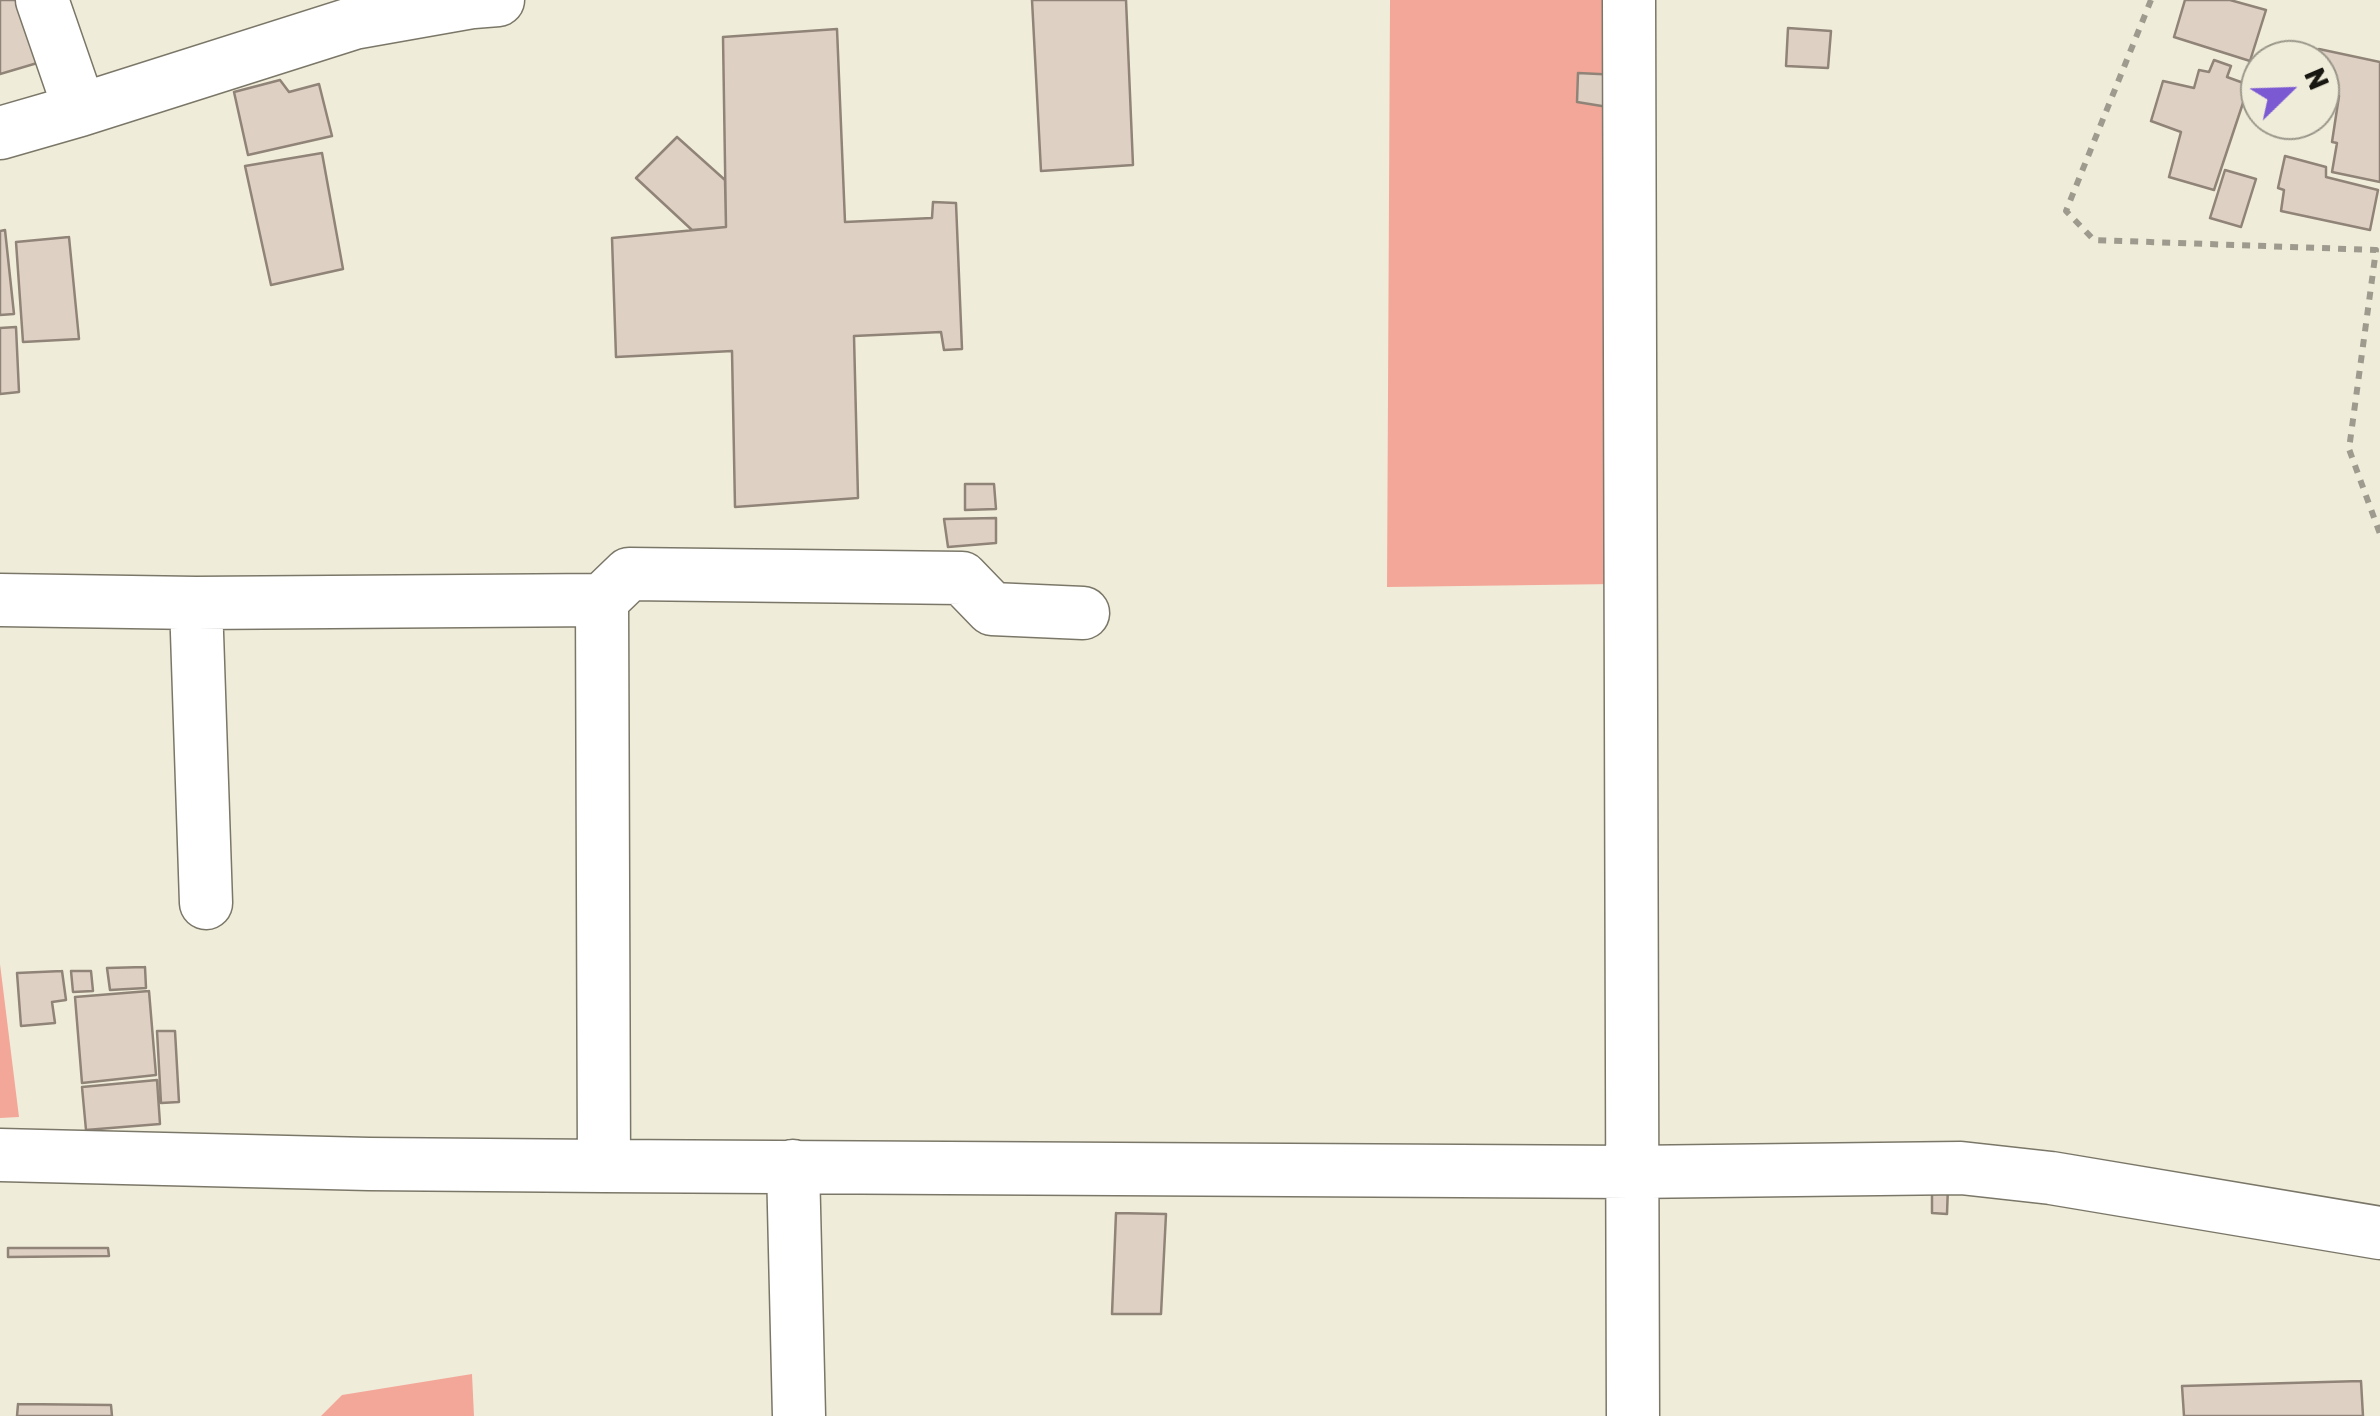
<!DOCTYPE html>
<style>
body{margin:0}
#map{position:relative;width:2380px;height:1416px;overflow:hidden;background:#f0ecda;font-family:Rubik,sans-serif}
canvas{display:block}
.north{position:absolute;left:2240px;top:40px;width:100px;height:100px;box-sizing:border-box;background:#f0ecda;border:2px solid #9a978a;border-radius:50%;rotate:67deg;font-size:28px;font-weight:700;line-height:40px;text-align:center;color:#181711}
.north::after{content:'';display:block;margin:auto;width:35px;height:45px;background:#7b59d3;clip-path:polygon(50% 0,100% 100%,50% 72%,0 100%)}
</style>
<div id="map">
<canvas width="2380" height="1416"></canvas>
<div class="north">N</div>
</div>
<script>
const c = document.querySelector('canvas').getContext('2d');
c.lineJoin = 'round';
function fill(path, color) {
  c.fillStyle = color;
  c.fill(path, 'evenodd');
}
function shape(rows) {
  const path = new Path2D();
  for (const r of rows) {
    path.moveTo(r[0], r[1]);
    for (let i = 2; i < r.length; i += 2) path.lineTo(r[i], r[i + 1]);
  }
  return path;
}
function strokePath(path, color, width, dash) {
  c.strokeStyle = color;
  c.lineWidth = width;
  c.lineCap = dash ? 'butt' : 'round';
  c.setLineDash(dash || []);
  c.stroke(path);
}
fill(shape([
 [1390,0,1617,0,1615,584,1387,587],
 [0,964,19,1117,0,1118],
 [472,1374,474,1416,321,1416,342,1395]
]), '#f3a799');
const building = shape([
 [0,0,28,0,44,61,0,74,0,0],
 [1032,0,1126,0,1133,165,1041,171,1032,0],
 [2185,0,2230,0,2266,10,2250,61,2174,37,2185,0],
 [1788,28,1831,31,1828,68,1786,66,1788,28],
 [837,29,845,222,932,218,933,202,956,203,962,349,944,350,941,332,854,336,858,498,735,507,732,351,616,357,612,238,726,227,723,37,837,29],
 [2319,49,2380,62,2380,182,2332,172,2337,143,2332,142,2339,96,2320,89,2320,60,2316,60,2319,49],
 [2214,60,2231,66,2227,77,2249,85,2214,190,2169,177,2181,132,2151,121,2163,81,2194,88,2199,70,2209,72,2214,60],
 [1578,73,1619,75,1614,108,1577,102,1578,73],
 [280,80,289,92,319,84,332,136,248,155,234,92,280,80],
 [677,137,725,180,726,227,692,230,636,178,677,137],
 [322,153,343,269,271,285,245,166,322,153],
 [2285,156,2326,167,2326,177,2378,190,2370,230,2281,211,2284,190,2278,188,2285,156],
 [2225,170,2256,179,2241,227,2210,218,2225,170],
 [5,230,14,314,0,315,0,231,5,230],
 [69,237,79,339,23,342,16,242,69,237],
 [16,327,19,392,0,394,0,328,16,327],
 [965,484,994,484,996,509,965,510,965,484],
 [996,518,996,543,948,547,944,519,996,518],
 [145,967,146,988,110,990,107,968,145,967],
 [62,971,66,1000,52,1002,55,1023,21,1026,17,973,62,971],
 [71,971,91,971,93,991,73,992,71,971],
 [149,991,156,1075,82,1083,75,997,149,991],
 [157,1031,175,1031,179,1102,161,1103,157,1031],
 [157,1080,160,1124,86,1130,82,1087,157,1080],
 [1932,1185,1948,1186,1947,1214,1932,1213,1932,1185],
 [1116,1213,1166,1214,1161,1314,1112,1314,1116,1213],
 [8,1248,108,1248,109,1256,8,1257,8,1248],
 [2361,1381,2363,1416,2184,1416,2182,1386,2361,1381],
 [18,1404,111,1405,112,1416,17,1416,18,1404]
]);
fill(building, '#dfd0c4');
strokePath(building, '#908377', 2.5);
const minor = shape([
 [42,0,80,110],
 [1629,0,1633,1416],
 [0,133,80,110,354,23,473,2,498,0],
 [0,600,196,603,602,600,604,1166],
 [602,600,629,574,962,578,992,609,1083,613],
 [196,603,206,903],
 [0,1155,369,1164,604,1166,1631,1172,1961,1168,2051,1178,2380,1233],
 [793,1166,799,1416]
]);
strokePath(minor, '#7b7768', 55);
strokePath(shape([
 [2151,0,2066,211,2094,240,2376,250,2349,449,2380,534]
]), '#9e9b8e', 6, [8, 8]);
strokePath(minor, '#fff', 52);
</script>
